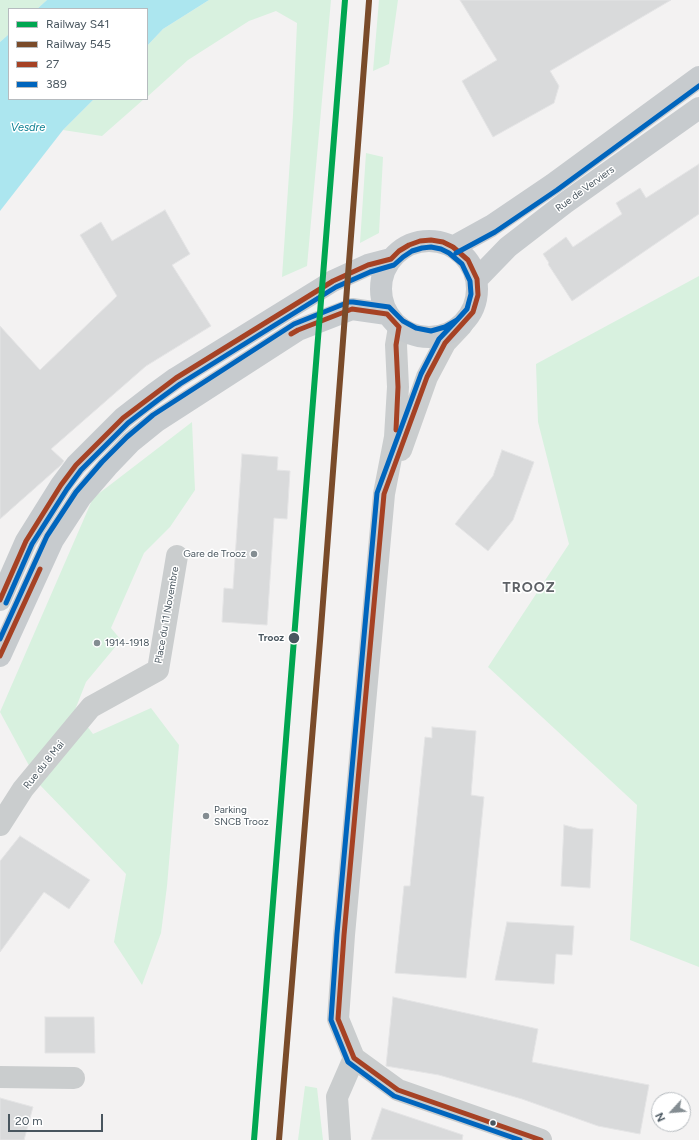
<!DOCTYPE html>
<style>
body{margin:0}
#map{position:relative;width:699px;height:1140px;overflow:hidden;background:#f3f2f2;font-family:Figtree,sans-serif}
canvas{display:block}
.legend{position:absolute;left:8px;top:8px;width:140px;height:92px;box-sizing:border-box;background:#fff;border:1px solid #b6bbbf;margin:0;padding:5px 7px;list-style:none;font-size:12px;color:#49565f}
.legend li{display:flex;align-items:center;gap:8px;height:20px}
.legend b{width:20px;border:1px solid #b6bbbf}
.north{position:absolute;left:651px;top:1092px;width:40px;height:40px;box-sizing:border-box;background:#fff;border:1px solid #b6bbbf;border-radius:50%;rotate:244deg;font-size:11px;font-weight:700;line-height:16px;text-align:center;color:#49565f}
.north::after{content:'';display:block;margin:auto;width:14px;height:18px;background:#848d92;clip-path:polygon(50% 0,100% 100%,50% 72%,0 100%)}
.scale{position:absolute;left:8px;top:1114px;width:95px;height:18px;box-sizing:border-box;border:2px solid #49565f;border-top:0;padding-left:5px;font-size:12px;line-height:14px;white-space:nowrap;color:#49565f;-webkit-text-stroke:3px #fff;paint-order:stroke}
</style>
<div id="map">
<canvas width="699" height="1140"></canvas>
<ul class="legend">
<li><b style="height:5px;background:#00a651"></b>Railway S41</li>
<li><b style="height:5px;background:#7a4b2a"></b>Railway 545</li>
<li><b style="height:5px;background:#a64224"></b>27</li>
<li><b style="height:5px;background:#0065bd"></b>389</li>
</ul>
<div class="north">N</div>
<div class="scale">20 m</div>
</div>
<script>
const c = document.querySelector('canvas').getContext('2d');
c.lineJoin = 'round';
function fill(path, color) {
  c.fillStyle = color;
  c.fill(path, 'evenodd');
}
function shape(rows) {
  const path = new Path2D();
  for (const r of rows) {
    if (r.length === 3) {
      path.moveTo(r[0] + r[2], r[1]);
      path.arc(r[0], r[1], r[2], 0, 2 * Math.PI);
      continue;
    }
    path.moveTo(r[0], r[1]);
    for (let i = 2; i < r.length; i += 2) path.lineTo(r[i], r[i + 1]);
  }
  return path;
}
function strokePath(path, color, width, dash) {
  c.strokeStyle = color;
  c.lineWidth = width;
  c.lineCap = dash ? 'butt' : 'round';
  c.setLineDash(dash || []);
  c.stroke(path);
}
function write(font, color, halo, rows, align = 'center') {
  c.font = font + ' Figtree,sans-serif';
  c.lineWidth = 3;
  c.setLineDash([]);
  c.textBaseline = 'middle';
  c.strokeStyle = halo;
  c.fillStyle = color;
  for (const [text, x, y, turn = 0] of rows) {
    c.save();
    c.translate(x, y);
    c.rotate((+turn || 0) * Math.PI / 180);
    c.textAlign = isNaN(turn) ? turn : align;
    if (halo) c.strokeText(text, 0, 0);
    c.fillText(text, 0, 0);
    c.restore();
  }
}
fill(shape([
 [0,0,47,0,37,9,9,9,9,34,0,42],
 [209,0,331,0,307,266,282,277,293,115,297,23,276,11,249,21,188,60,147,97,147,46,163,29],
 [379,0,398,0,389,64,373,71],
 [94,99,144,99,102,136,63,130],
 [366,153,383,157,379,233,360,243],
 [699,276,699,967,630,940,637,805,488,667,569,544,538,422,536,364],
 [192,422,195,490,170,527,144,553,111,628,121,640,86,682,75,710,93,734,151,708,179,745,167,886,161,933,142,985,114,942,126,874,39,784,0,712,93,498],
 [305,1086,317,1088,323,1140,298,1140]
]), '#d8f1df');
fill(shape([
 [47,0,209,0,163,29,147,46,147,9,37,9],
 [9,34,9,99,94,99,63,130,0,211,0,42]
]), '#ace6ef');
const building = shape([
 [460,0,671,0,550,71,559,86,554,103,493,137,462,81,497,60,460,0],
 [699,164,699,214,572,301,548,264,549,263,543,254,566,237,573,247,622,214,616,203,640,188,646,198,699,164],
 [165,210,190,254,172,265,211,326,146,366,51,449,64,461,61,465,0,519,0,326,40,370,117,296,80,235,101,222,112,241,165,210],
 [502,450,534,462,513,520,488,551,455,524,493,476,502,450],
 [242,454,278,457,277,470,290,471,287,519,274,518,267,625,222,622,224,588,233,589,242,454],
 [432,727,476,731,471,795,484,797,466,978,395,973,404,886,410,886,425,737,432,738,432,727],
 [564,825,580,829,593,829,590,888,561,886,564,825],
 [20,836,90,880,69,909,44,892,0,952,0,861,20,836],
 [507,922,574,926,572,955,556,954,554,984,495,980,507,922],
 [393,997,538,1029,532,1062,649,1085,640,1134,598,1126,522,1099,439,1075,386,1066,393,997],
 [45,1017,94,1017,95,1053,45,1053,45,1017],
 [0,1098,33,1107,24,1140,0,1140,0,1098],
 [382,1108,463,1135,462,1140,371,1140,382,1108]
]);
fill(building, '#d9dadb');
strokePath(building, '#e4e4e5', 1);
strokePath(shape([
 [399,327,396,345,398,387,395,437,384,494,344,935,338,1019,354,1058,398,1090,541,1140],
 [401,450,427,377,445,343,462,325],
 [0,825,23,789,91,707,158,670,177,556],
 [0,1077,74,1078],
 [340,1140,337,1097,354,1058]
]), '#cacdce', 22);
strokePath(shape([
 [429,289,48],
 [453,247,491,226,553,184,699,77],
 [477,279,508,247,565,203,699,108],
 [0,600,26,541,61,485,76,465,123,418,154,394,176,378,333,281,368,265,391,259],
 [0,656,53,540,81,497,107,467,131,442,157,421,298,330,352,309,387,314]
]), '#c7cbce', 22);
strokePath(shape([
 [291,334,298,330,352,309,387,314,399,327],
 [396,430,398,387,396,345,399,327],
 [0,600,26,541,61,485,76,465,123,418,176,378,333,281,368,265,391,259,399,251,409,245,420,241,431,240,443,242,453,247,468,260,477,279,478,295,473,312,445,343,427,377,384,494,344,935,338,1019,354,1058,398,1090,541,1140],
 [0,656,40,569]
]), '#a64224', 5);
strokePath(shape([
 [456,253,495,232,557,190,699,86],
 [457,320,439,339,421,374,377,493,337,934,331,1020,348,1062,394,1096,520,1140],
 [0,639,47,536,76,492,102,462,127,437,153,415,294,324,349,302,353,302,389,307,403,321,416,328,431,331,445,327,457,320,467,309,471,294,470,281,462,264,449,253,441,249,431,247,422,248,412,251,403,257,394,265,370,272,336,287,180,384,158,400,128,423,81,470,67,489,32,544,6,603]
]), '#0065bd', 5);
strokePath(shape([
 [254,1140,345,0]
]), '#00a651', 6);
strokePath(shape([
 [279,1140,320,641,369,1]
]), '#7a4b2a', 6);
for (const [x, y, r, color] of [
 [254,554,4,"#848d92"],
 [294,638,6,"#49565f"],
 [97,643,4,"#848d92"],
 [206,816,4,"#848d92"],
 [493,1123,3.5,"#49565f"]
]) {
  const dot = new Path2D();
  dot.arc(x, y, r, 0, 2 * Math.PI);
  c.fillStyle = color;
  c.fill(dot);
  strokePath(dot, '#fff', 1.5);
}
write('10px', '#49565f', '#fff', [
 ["Rue de Verviers",585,189,-36],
 ["Place du 11 Novembre",167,615,-80],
 ["Rue du 8 Mai",44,765,-51]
]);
write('10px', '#49565f', '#fff', [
 ["Gare de Trooz",246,554,"right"],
 ["1914-1918",105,643],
 ["Parking",214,810],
 ["SNCB Trooz",214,822]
], 'left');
write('bold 10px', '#49565f', '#fff', [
 ["Trooz",284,638]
], 'right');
write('italic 11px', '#0b7f91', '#fff', [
 ["Vesdre",28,128]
]);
c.letterSpacing = '1px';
write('bold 14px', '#5e6267', '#fff', [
 ["TROOZ",529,588]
]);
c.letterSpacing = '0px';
</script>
